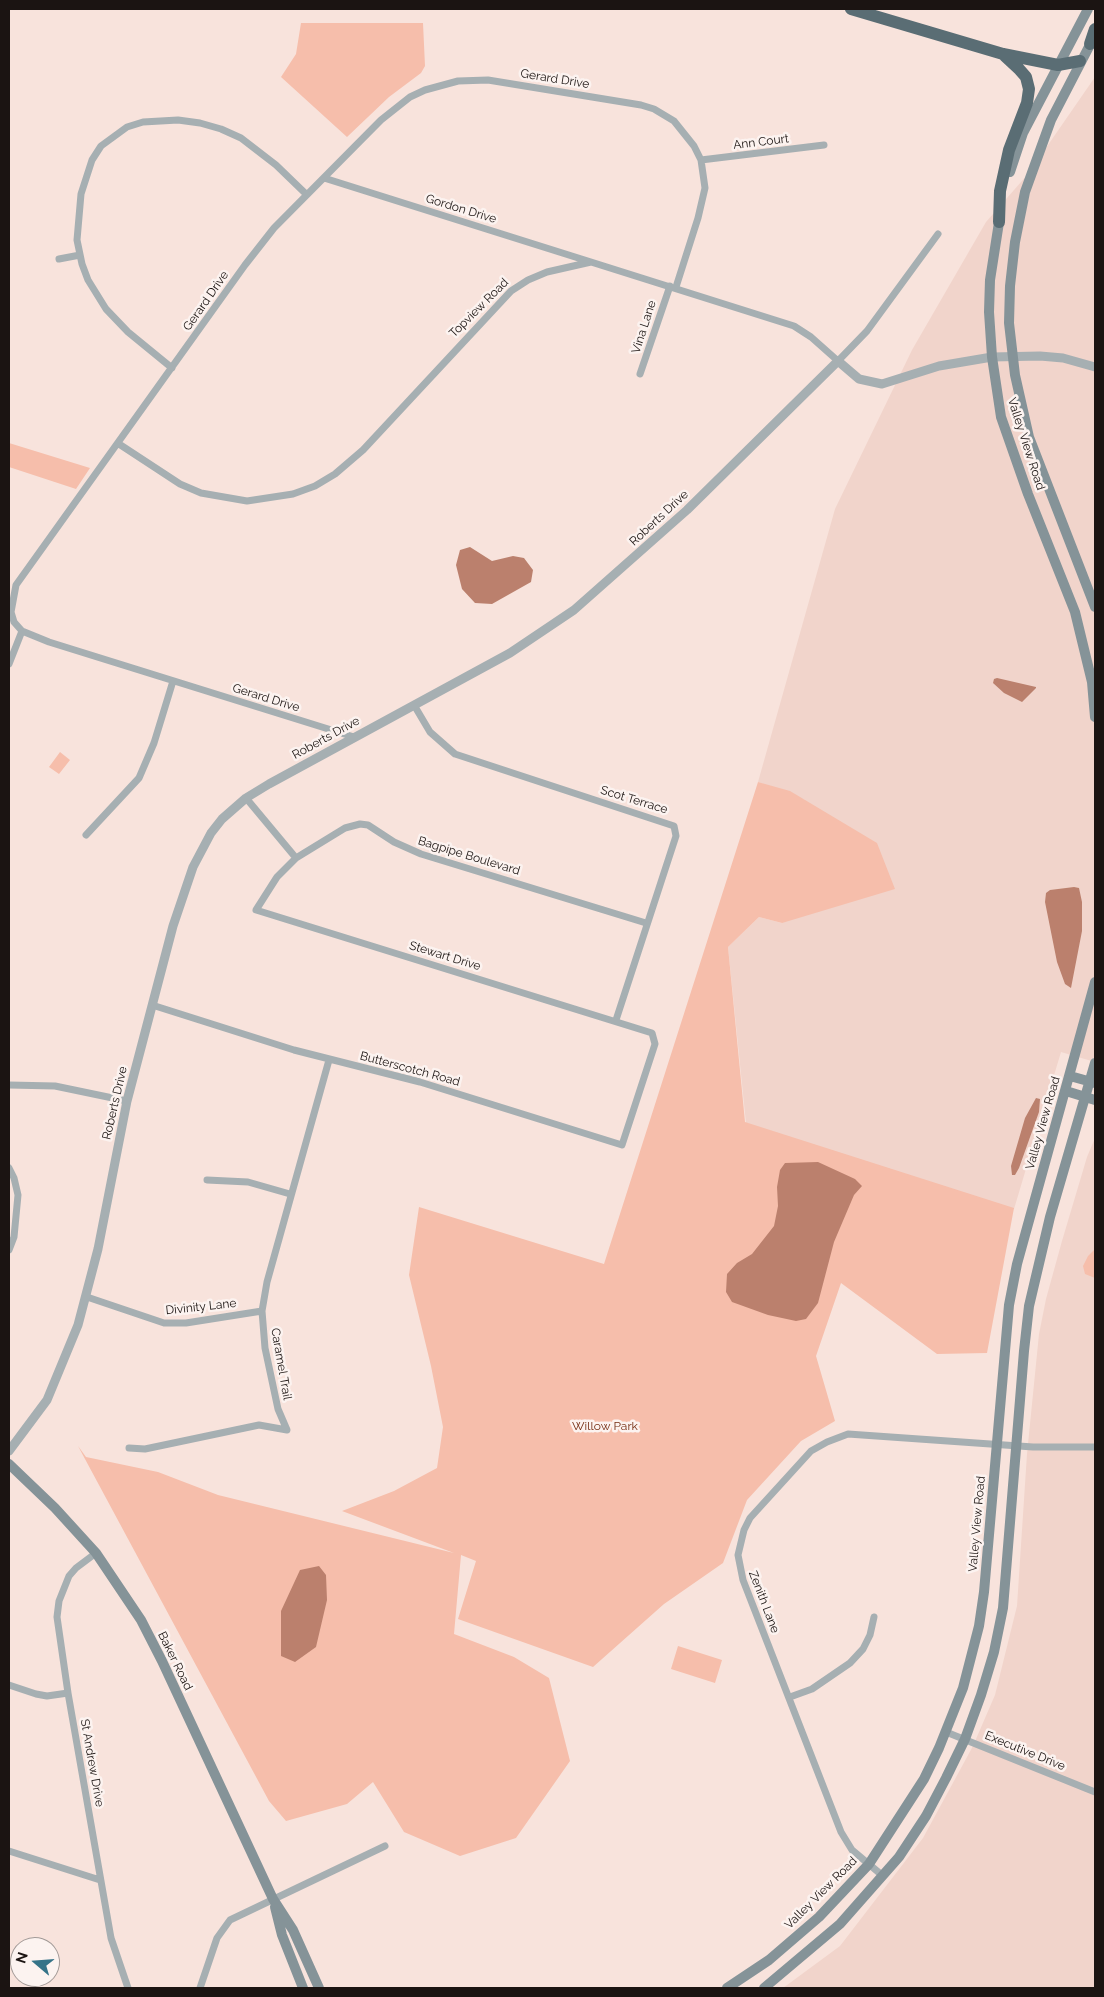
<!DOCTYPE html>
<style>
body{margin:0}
#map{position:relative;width:1104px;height:1997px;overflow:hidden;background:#f8e3dc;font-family:Raleway,sans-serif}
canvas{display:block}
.frame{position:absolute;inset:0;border:10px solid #1b1412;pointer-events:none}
.north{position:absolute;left:10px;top:1937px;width:50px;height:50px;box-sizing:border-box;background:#fcf3f0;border:1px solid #a29a97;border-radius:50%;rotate:288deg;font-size:14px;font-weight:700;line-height:20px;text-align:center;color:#1b1412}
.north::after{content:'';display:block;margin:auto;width:18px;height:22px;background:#357388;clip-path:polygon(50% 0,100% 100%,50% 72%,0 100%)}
</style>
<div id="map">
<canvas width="1104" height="1997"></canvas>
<div class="frame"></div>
<div class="north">N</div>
</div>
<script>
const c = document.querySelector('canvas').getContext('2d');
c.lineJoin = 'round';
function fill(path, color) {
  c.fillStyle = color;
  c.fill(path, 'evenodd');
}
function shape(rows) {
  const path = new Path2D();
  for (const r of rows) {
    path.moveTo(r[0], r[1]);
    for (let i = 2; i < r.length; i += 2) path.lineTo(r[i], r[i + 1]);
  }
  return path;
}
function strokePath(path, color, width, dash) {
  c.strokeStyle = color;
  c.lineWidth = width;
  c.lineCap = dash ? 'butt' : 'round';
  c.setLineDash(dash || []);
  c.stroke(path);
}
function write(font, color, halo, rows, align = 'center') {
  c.font = font + ' Raleway,sans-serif';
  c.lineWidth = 5;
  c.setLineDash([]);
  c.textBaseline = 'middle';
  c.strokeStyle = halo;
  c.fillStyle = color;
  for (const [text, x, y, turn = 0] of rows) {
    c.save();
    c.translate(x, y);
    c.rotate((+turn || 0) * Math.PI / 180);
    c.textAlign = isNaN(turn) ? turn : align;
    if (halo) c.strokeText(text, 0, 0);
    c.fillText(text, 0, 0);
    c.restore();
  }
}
fill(shape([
 [1095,77,1095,1062,1061,1052,1014,1209,746,1123,728,947,759,917,782,923,805,800,758,782,835,509,912,350,986,222,1028,174],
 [1095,1138,1095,1988,783,1988,840,1946,923,1838,973,1746,995,1695,1017,1606,1027,1454,1039,1334,1046,1299,1062,1241,1087,1157]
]), '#f1d4cb');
fill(shape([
 [301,23,423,23,425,66,421,73,389,97,347,137,281,77,296,54],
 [9,443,90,468,76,489,9,467],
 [60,752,70,760,59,774,49,767],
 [758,782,790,791,877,843,895,889,782,923,759,917,728,947,745,1122,1014,1208,987,1353,937,1354,841,1283,816,1356,835,1421,801,1441,747,1500,723,1563,664,1604,593,1667,458,1619,476,1561,461,1555,454,1634,514,1657,549,1678,570,1761,516,1838,460,1856,404,1832,373,1782,347,1804,286,1821,269,1801,78,1446,86,1457,158,1472,218,1495,454,1553,342,1511,394,1491,437,1468,443,1427,431,1366,409,1275,419,1207,604,1264],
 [1095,1249,1095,1278,1085,1274,1083,1266,1088,1256],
 [678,1646,722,1660,715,1683,671,1669]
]), '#f6beab');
fill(shape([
 [470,547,492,561,513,556,524,558,533,570,531,582,492,604,475,603,462,589,456,565,460,550],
 [997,678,1036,687,1036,688,1022,702,1004,693,993,683,994,679],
 [1074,887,1079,888,1082,902,1082,931,1071,988,1065,984,1057,962,1045,902,1046,893,1050,890],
 [1036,1098,1040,1099,1039,1112,1019,1168,1015,1175,1012,1175,1011,1166,1025,1118],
 [818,1162,855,1179,862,1186,854,1195,834,1242,818,1303,806,1319,796,1321,768,1315,732,1302,726,1292,727,1274,737,1263,752,1254,774,1226,778,1206,777,1187,780,1170,785,1163],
 [319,1566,326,1575,327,1600,316,1647,295,1662,281,1656,281,1611,300,1570]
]), '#bb806d');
strokePath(shape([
 [701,160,824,145],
 [324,178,591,262],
 [59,259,80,255],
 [172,368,128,332,106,309,88,280,82,264,77,240,81,194,92,160,101,146,127,127,143,122,178,120,200,123,221,129,241,138,276,165,306,194],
 [640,374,670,286],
 [119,444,180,484,201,493,247,501,293,494,315,486,335,474,363,450,511,291,528,280,547,272,591,262,794,326,811,337,838,361,867,331,938,234],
 [9,664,22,631],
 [414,705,430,732,455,754,674,826,676,836,616,1020],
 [354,737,49,642,22,631,14,622,11,612,16,585,245,265,274,228,381,120,410,97,425,90,458,81,488,80,641,105,654,109,674,121,694,146,701,160,705,188,698,218,676,287],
 [246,798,296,858],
 [86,835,139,778,154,743,173,681],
 [152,1005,294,1050,420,1082,622,1145,655,1044,652,1033,256,910,277,877,296,858,345,828,360,824,368,825,394,842,421,854,646,923],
 [9,1085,55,1086,127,1101],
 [9,1168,14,1178,18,1195,14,1237,9,1250],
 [207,1180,248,1182,290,1194],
 [87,1297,164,1323,186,1323,262,1311],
 [129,1448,145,1449,259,1425,287,1430,278,1409,265,1348,262,1311,267,1282,329,1060],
 [96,1553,76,1568,69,1576,59,1601,57,1617,68,1693,111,1938,128,1988],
 [9,1685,36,1694,47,1696,68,1693],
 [790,1697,812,1689,850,1663,863,1649,870,1635,874,1617],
 [946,1732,1095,1792],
 [9,1851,100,1880],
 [883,1876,852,1850,841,1832,743,1580,738,1555,744,1530,750,1518,811,1451,827,1442,848,1434,1033,1447,1095,1447],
 [200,1988,217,1938,230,1920,385,1846]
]), '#a6afb2', 7);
strokePath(shape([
 [9,1451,47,1400,78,1325,98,1249,127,1101,173,926,193,867,211,833,222,819,246,798,269,784,510,653,574,610,687,510,838,361,859,379,882,384,939,366,992,357,1040,356,1063,358,1095,367]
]), '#a6afb2', 9);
strokePath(shape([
 [1093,39,1051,120,1025,192,1015,242,1010,286,1009,323,1015,375,1029,437,1095,607],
 [1010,172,1023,133,1088,9],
 [1000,216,990,280,989,312,992,357,1001,417,1028,494,1075,612,1092,682,1095,717],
 [1070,1076,1095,1083],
 [1066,1091,1095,1100],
 [9,1464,55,1508,96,1553,141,1620,162,1661,273,1899,293,1930,319,1988],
 [275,1907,282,1935,303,1988],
 [727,1988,769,1960,819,1917,869,1864,924,1779,939,1748,963,1688,979,1626,984,1592,1009,1305,1017,1264,1095,982],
 [764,1988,840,1924,899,1857,926,1816,946,1778,965,1739,981,1695,994,1652,1003,1608,1024,1351,1029,1306,1050,1217,1095,1063]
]), '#859398', 10);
strokePath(shape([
 [851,9,1003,54,1058,65,1080,61],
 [1090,44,1095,29],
 [999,222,1000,191,1009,150,1027,103,1029,89,1026,77,1019,69,1005,56]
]), '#5a6d74', 12);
write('12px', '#1b1412', '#fcf3f0', [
 ["Gerard Drive",555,79,9],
 ["Ann Court",761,142,-7],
 ["Gordon Drive",461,209,17],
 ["Gerard Drive",206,301,-55],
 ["Topview Road",479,308,-45],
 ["Vina Lane",644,327,-72],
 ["Valley View Road",1026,444,72],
 ["Roberts Drive",659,518,-43],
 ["Gerard Drive",266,698,17],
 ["Roberts Drive",326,738,-29],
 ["Scot Terrace",634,800,17],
 ["Bagpipe Boulevard",469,856,17],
 ["Stewart Drive",445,956,17],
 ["Butterscotch Road",410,1069,15],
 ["Roberts Drive",115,1103,-77],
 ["Valley View Road",1043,1123,-74],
 ["Divinity Lane",201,1307,-6],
 ["Caramel Trail",281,1364,80],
 ["Valley View Road",977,1524,-85],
 ["Zenith Lane",764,1602,69],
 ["Baker Road",175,1661,64],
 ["Executive Drive",1025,1751,22],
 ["St Andrew Drive",92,1763,80],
 ["Valley View Road",821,1893,-45]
]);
write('12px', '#752d12', '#fcf3f0', [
 ["Willow Park",605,1426]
]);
</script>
